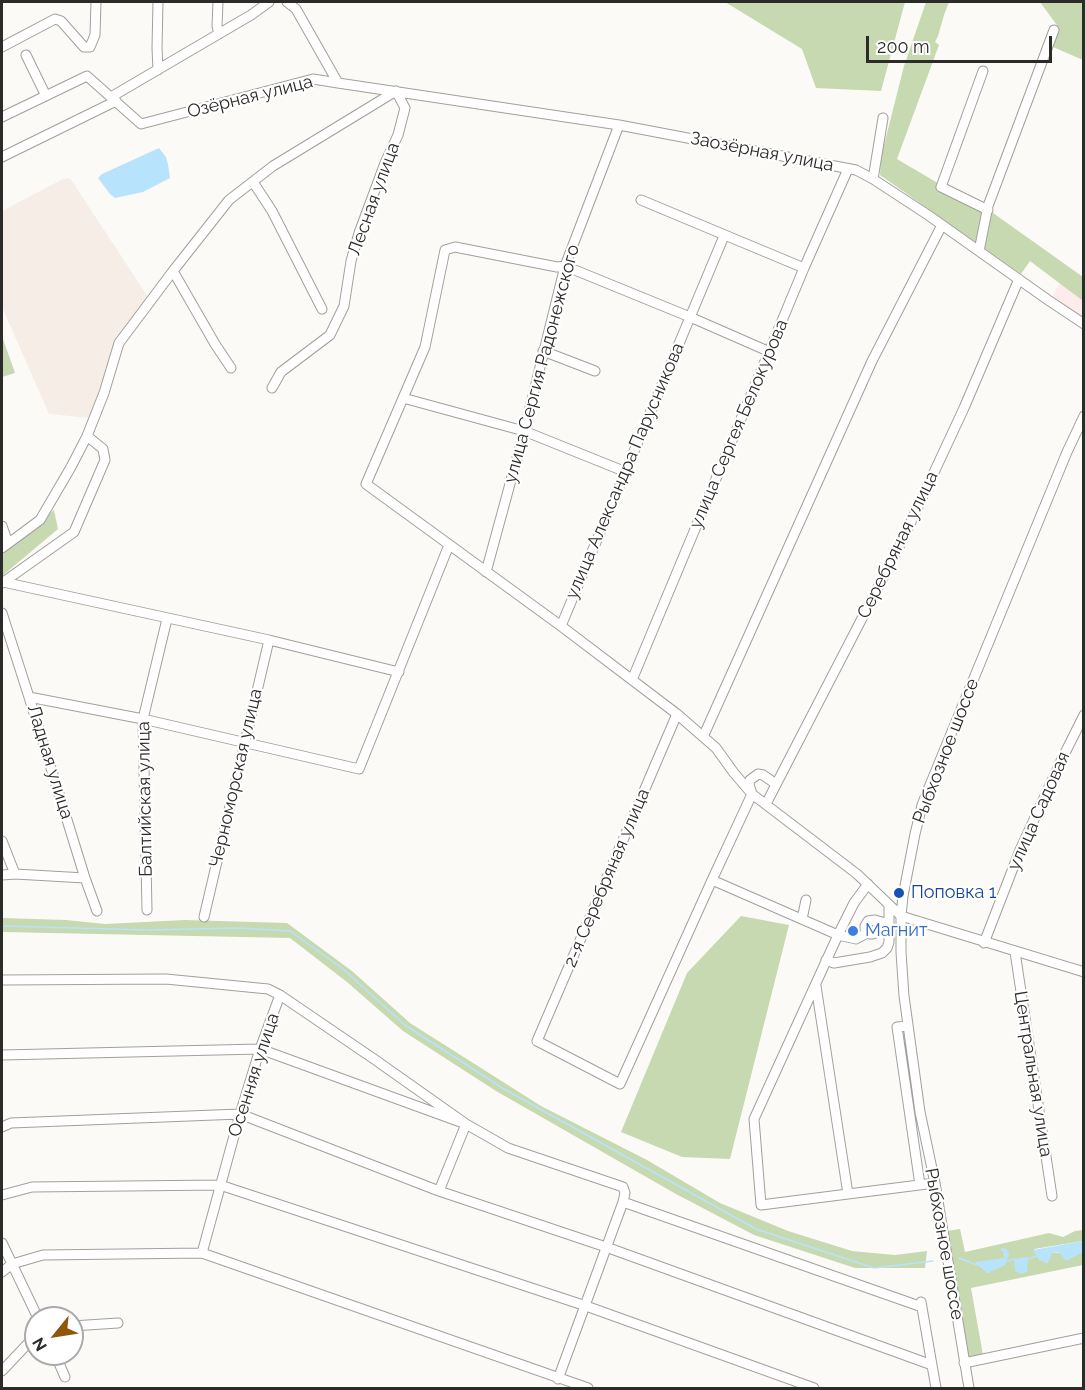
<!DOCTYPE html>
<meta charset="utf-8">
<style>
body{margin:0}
#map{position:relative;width:1085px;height:1390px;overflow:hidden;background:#fcfaf7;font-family:Raleway,sans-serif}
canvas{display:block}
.frame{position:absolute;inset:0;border:3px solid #2c2b2a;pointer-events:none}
.north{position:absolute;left:24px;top:1306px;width:60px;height:60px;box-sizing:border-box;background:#fff;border:2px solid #abaaaa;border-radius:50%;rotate:240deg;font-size:16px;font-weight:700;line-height:24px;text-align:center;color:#2c2b2a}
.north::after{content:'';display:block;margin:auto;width:21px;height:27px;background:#8e570c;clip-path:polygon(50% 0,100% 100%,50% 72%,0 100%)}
.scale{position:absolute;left:866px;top:36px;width:186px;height:27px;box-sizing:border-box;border:3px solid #2c2b2a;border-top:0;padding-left:8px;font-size:18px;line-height:21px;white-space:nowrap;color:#2c2b2a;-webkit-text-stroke:4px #fff;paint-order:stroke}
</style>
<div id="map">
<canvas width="1085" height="1390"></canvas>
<div class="frame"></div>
<div class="north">N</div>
<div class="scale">200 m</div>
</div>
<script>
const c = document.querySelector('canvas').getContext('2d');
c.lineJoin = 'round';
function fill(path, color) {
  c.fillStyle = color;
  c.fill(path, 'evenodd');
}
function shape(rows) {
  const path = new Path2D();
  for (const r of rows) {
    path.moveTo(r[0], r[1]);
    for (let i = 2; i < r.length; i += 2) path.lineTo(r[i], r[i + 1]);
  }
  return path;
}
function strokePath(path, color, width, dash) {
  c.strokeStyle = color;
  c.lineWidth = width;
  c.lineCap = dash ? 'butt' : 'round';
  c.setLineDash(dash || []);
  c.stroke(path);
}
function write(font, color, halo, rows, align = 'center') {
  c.font = font + ' Raleway,sans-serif';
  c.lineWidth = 4.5;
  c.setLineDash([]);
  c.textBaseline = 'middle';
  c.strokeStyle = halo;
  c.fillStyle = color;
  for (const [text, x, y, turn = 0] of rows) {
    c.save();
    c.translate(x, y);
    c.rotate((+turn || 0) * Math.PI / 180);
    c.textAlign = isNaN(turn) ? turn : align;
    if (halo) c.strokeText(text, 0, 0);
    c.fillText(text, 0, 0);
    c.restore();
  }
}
fill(shape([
 [1060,283,1083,301,1083,318,1052,297]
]), '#fceceb');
fill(shape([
 [70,178,148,297,115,345,89,418,49,414,2,307,2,211,63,179]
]), '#f6eee6');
fill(shape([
 [725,2,905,2,881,91,816,88,802,49],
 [926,2,949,2,944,15,938,36,935,42,939,45,897,159,936,182,986,208,1083,277,1083,301,1030,261,1021,274,880,175,881,157,904,66],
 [1040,2,1083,2,1083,60,1053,47,1059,28],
 [2,336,15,373,2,377],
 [54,510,58,529,2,576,2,552],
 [741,916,789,925,730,1159,682,1157,621,1132,687,973],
 [2,918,66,920,105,924,185,920,287,923,352,971,410,1023,541,1106,647,1160,720,1203,788,1231,852,1251,895,1255,927,1251,925,1268,855,1268,754,1235,676,1194,496,1091,403,1031,347,982,290,938,2,932],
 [960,1229,965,1252,1049,1233,1063,1237,1075,1231,1083,1230,1083,1241,1034,1249,1047,1263,1051,1253,1083,1251,1083,1265,971,1288,983,1355,968,1357,947,1231],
 [1004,1253,1009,1254,988,1273,976,1263,1005,1258]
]), '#c7d9b0');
fill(shape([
 [159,148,166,157,168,164,170,178,143,192,115,198,110,194,98,178,102,174],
 [1083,1241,1083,1252,1066,1261,1059,1252,1052,1253,1048,1263,1039,1260,1033,1250],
 [1006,1248,1009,1254,1005,1265,988,1273,975,1262,1005,1258,1004,1253,1000,1249],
 [1028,1257,1027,1272,1021,1274,1015,1271,1014,1259]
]), '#b8e3fd');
strokePath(shape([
 [2,926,149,930,238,928,290,931,343,969,405,1025,504,1089,756,1229,874,1268,933,1261],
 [959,1258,980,1266],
 [1028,1259,1037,1256],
 [1007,1261,1014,1259]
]), '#b8e3fd', 1.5);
const minor = shape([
 [218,2,217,26,219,34],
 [287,2,296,9,338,83],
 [2,47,55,19,61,21,84,47,90,47,95,35,96,2],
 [26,55,46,96],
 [158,70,157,48,158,2],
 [983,71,941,187,988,210],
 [111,97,251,15,269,2],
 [2,117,87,76,141,124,313,79,338,83,619,125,856,170,873,179,928,215,1048,300,1084,324],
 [2,157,116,101],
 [873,179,883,118],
 [253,182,272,211,322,309],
 [641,200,804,268],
 [979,251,988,206,1054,30],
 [173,271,215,344,231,368],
 [543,351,595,371],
 [770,352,690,317,565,266,557,267,455,247,445,250,425,347,366,484,561,626,677,714,716,748,734,773,752,794,857,874,901,916,1084,972],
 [272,388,281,372,330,335,344,306,351,261,359,233,385,163,398,135,405,108,396,91],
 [403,398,524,431,626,472],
 [2,526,8,543],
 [2,548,40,520,71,467,87,436],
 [486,572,523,436,565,266,619,125],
 [3,582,269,640,399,672],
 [2,583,74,532,105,460,103,449,87,436,104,393,119,343,173,271,229,200,273,166,396,91],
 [2,613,29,697,85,878,97,911],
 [561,626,724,236],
 [632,680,804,268,848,169],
 [29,697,143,719,359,769,449,545],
 [677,714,537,1041,620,1084,712,880,752,794,749,784,750,780,758,774,763,775,776,784],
 [703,737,872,361,942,225],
 [766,804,903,539,964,408,1019,279],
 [2,841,15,874,2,875],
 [15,874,85,878],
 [712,880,838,935,856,939,867,933],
 [868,884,854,903,838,935,754,1119,761,1205,935,1183],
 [147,910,143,719,167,619],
 [204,917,269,640],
 [802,919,806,900],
 [875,920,878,925,878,931,873,934,870,934,865,929,865,926,868,921,875,920,889,924],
 [984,943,1020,850,1061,761,1084,715],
 [1015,952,1052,1196],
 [826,960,834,963,870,957,882,953,887,948,889,942,889,905],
 [2,980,166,979,268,989,280,995,260,1049,240,1114,202,1253],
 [816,986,848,1194],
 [280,995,374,1059,466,1124,439,1191],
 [908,1026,897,1027,920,1185],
 [2,1055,260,1049,466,1124,508,1148,623,1187,625,1193,623,1202,558,1379],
 [2,1127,11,1123,240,1114,439,1191,606,1247,932,1365],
 [2,1195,32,1187,220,1185,586,1306,814,1388],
 [623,1202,922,1307],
 [2,1243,38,1318],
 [2,1272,12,1264,43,1255,202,1253,588,1388],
 [921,1302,936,1388],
 [72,1326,118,1323],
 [55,1354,65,1377],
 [964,1363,1084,1338],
 [2,1371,36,1335],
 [969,1388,935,1183,920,1112,904,996,901,952,901,916,903,896,915,834,922,805,930,785,1067,452,1084,416]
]);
strokePath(minor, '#a29f9d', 11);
strokePath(minor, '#fff', 9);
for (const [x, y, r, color] of [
 [899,893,6,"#1a4fb4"],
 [853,931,6,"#3f7fe0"]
]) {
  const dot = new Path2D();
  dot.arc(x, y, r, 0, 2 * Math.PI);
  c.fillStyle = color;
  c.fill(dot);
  strokePath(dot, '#fff', 2);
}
write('18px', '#2c2b2a', '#fff', [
 ["Озёрная улица",250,97,-14],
 ["Заозёрная улица",762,152,11],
 ["Лесная улица",374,199,-70],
 ["улица Сергия Радонежского",542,364,-75],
 ["улица Сергея Белокурова",739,424,-67],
 ["улица Александра Парусникова",625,471,-67],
 ["Серебряная улица",898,545,-64],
 ["Рыбхозное шоссе",946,751,-69],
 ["Ладная улица",50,762,73],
 ["Черноморская улица",236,778,-77],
 ["Балтийская улица",145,799,-91],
 ["улица Садовая",1039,811,-66],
 ["2-я Серебряная улица",607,878,-67],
 ["Центральная улица",1033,1074,81],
 ["Осенняя улица",254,1075,-72],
 ["Рыбхозное шоссе",944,1244,80]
]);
write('18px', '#164399', '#fff', [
 ["Поповка 1",911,893]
], 'left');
write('18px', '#366cbe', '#fff', [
 ["Магнит",865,931]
], 'left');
</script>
